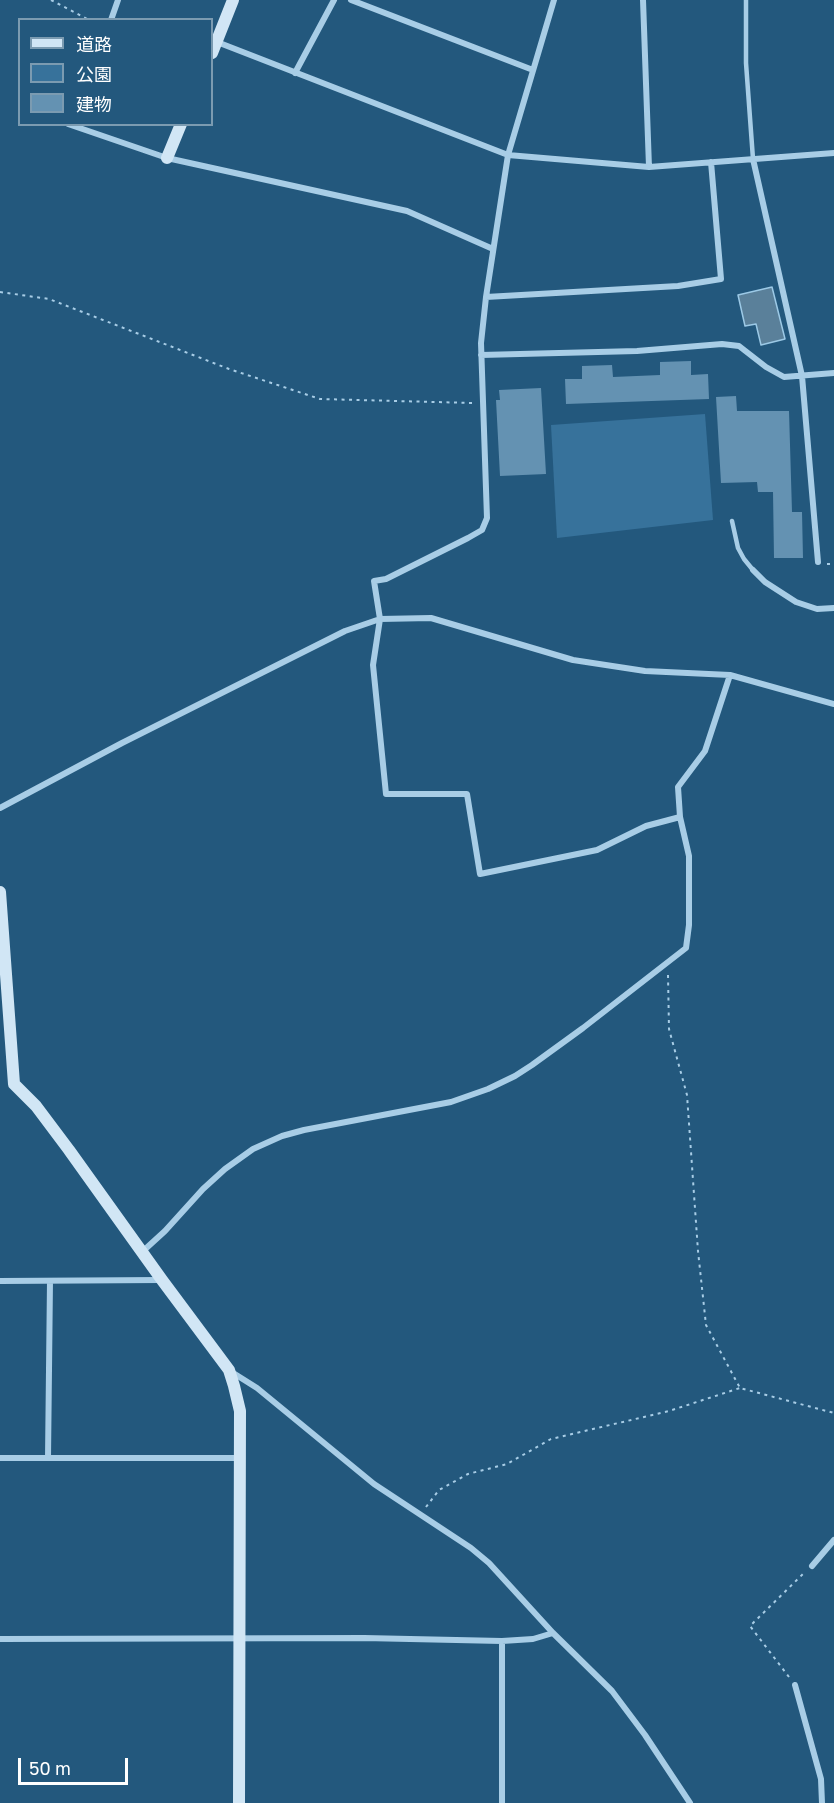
<!DOCTYPE html>
<meta charset="utf-8">
<style>
body{margin:0}
#map{position:relative;width:834px;height:1803px;overflow:hidden;background:#23587d;font-family:"Golos Text","Noto Sans JP",sans-serif}
canvas{display:block}
.legend{position:absolute;left:18px;top:18px;width:195px;height:108px;box-sizing:border-box;background:#23587d;border:2px solid #7b9bb1;margin:0;padding:8px 10px;list-style:none;font-size:18px;color:#fff}
.legend li{display:flex;align-items:center;gap:12px;height:30px}
.legend b{width:30px;border:2px solid #7b9bb1}
.scale{position:absolute;left:18px;top:1758px;width:110px;height:27px;box-sizing:border-box;border:3px solid #fff;border-top:0;padding-left:8px;font-size:18px;line-height:21px;white-space:nowrap;color:#fff;-webkit-text-stroke:4px #23587d;paint-order:stroke}
</style>
<div id="map">
<canvas width="834" height="1803"></canvas>
<ul class="legend">
<li><b style="height:8px;background:#d1e6f5"></b>道路</li>
<li><b style="height:16px;background:#37729b"></b>公園</li>
<li><b style="height:16px;background:#6492b2"></b>建物</li>
</ul>
<div class="scale">50 m</div>
</div>
<script>
const c = document.querySelector('canvas').getContext('2d');
c.lineJoin = 'round';
function fill(path, color) {
  c.fillStyle = color;
  c.fill(path, 'evenodd');
}
function shape(rows) {
  const path = new Path2D();
  for (const r of rows) {
    path.moveTo(r[0], r[1]);
    for (let i = 2; i < r.length; i += 2) path.lineTo(r[i], r[i + 1]);
  }
  return path;
}
function strokePath(path, color, width, dash) {
  c.strokeStyle = color;
  c.lineWidth = width;
  c.lineCap = dash ? 'butt' : 'round';
  c.setLineDash(dash || []);
  c.stroke(path);
}
fill(shape([
 [705,414,713,520,557,538,551,425]
]), '#37729b');
const water = shape([
 [772,287,785,339,761,345,756,324,745,326,738,295,772,287]
]);
fill(water, '#5a809a');
strokePath(water, '#9cc9e6', 1.5);
fill(shape([
 [691,361,691,375,708,374,709,399,566,404,565,379,582,379,582,366,612,365,613,377,660,375,660,362],
 [541,388,546,474,500,476,496,400,500,400,499,390],
 [736,396,737,411,789,411,792,512,802,512,803,558,774,558,773,492,758,492,757,482,721,483,716,397]
]), '#6492b2');
strokePath(shape([
 [51,0,89,20],
 [0,292,49,299,229,369,320,399,473,403],
 [827,564,834,564],
 [668,975,669,1029,687,1095,698,1251,706,1325,740,1388,834,1413],
 [426,1507,439,1490,468,1474,507,1464,551,1439,669,1411,740,1388],
 [789,1677,750,1626,805,1572]
]), '#a8cde6', 2, [3, 4.5]);
strokePath(shape([
 [746,0,746,63,753,159],
 [732,521,738,548,744,559,753,570]
]), '#a8cde6', 4.5);
strokePath(shape([
 [351,0,533,70],
 [554,0,508,155,486,297,481,343,487,518,482,530,468,538,386,579,374,581,380,619,373,665,386,794,467,794,480,874,597,850,646,826,680,817],
 [643,0,649,167],
 [111,20,118,0],
 [217,42,508,155,649,167,834,153],
 [295,73,334,0],
 [68,124,167,158,407,211,493,249],
 [753,159,802,376,818,562],
 [486,297,678,286,721,279,711,162],
 [481,355,637,351,722,344,739,346,766,367,784,377,834,373],
 [753,570,765,582,796,602,817,609,834,608],
 [0,808,122,743,345,631,380,619,431,618,573,660,645,671,730,675,834,704],
 [142,1252,165,1231,203,1189,225,1169,253,1149,282,1136,304,1130,451,1102,488,1089,515,1076,532,1065,583,1028,686,948,689,925,689,856,680,817,678,787,705,751,730,675],
 [0,1281,161,1280],
 [230,1371,257,1388,374,1484,471,1548,489,1563,553,1633,612,1691,645,1735,690,1803],
 [0,1458,239,1458],
 [48,1458,50,1281],
 [812,1566,834,1540],
 [0,1639,364,1638,502,1641,533,1639,553,1633],
 [502,1641,502,1803],
 [795,1685,821,1779,822,1803]
]), '#a8cde6', 6);
strokePath(shape([
 [212,53,233,0],
 [167,158,181,124],
 [0,892,14,1084,36,1106,69,1150,162,1280,229,1370,234,1386,240,1411,239,1803]
]), '#d1e6f5', 12);
</script>
